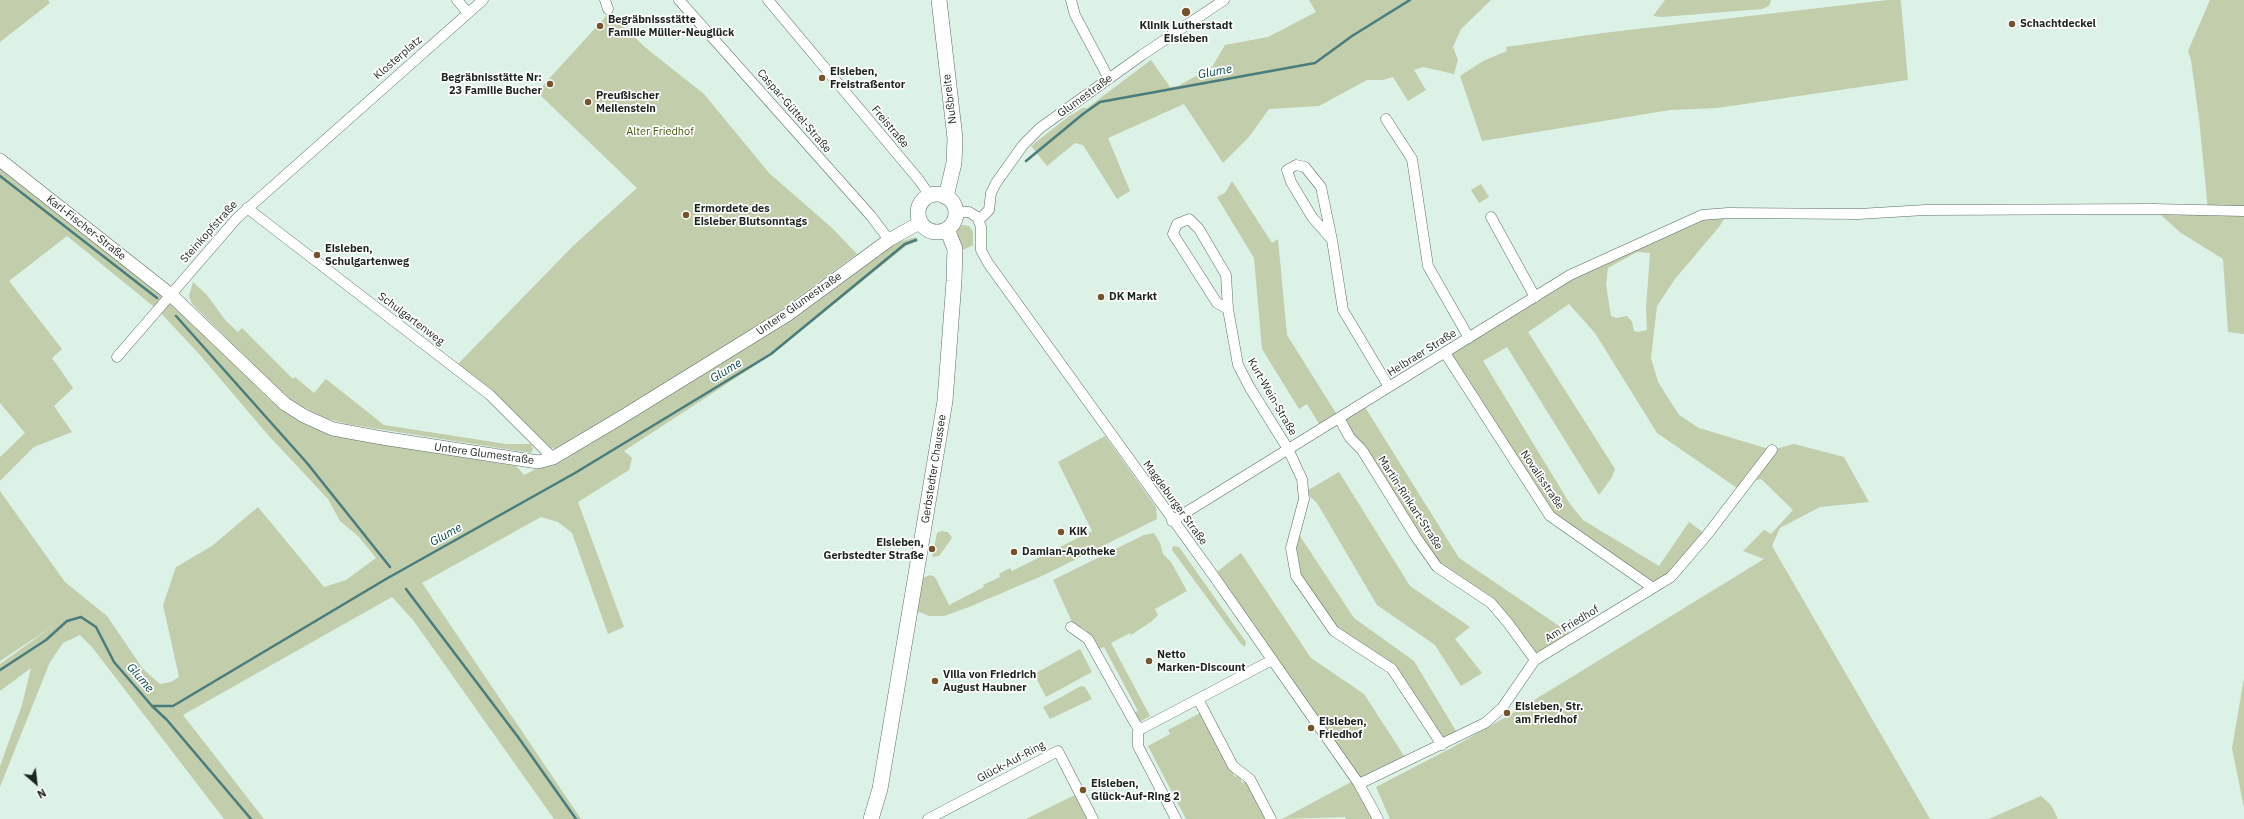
<!DOCTYPE html>
<meta charset="utf-8">
<style>
body{margin:0}
#map{position:relative;width:2244px;height:819px;overflow:hidden;background:#dcf2e6;font-family:"IBM Plex Sans",sans-serif}
canvas{display:block}
.north{position:absolute;left:16px;top:763px;width:40px;height:40px;-webkit-text-stroke:3px #fff;paint-order:stroke;rotate:152deg;font-size:11px;font-weight:700;line-height:16px;text-align:center;color:#1c241f}
.north::after{content:'';display:block;margin:auto;width:14px;height:18px;background:#1c241f;clip-path:polygon(50% 0,100% 100%,50% 72%,0 100%)}
</style>
<div id="map">
<canvas width="2244" height="819"></canvas>
<div class="north">N</div>
</div>
<script>
const c = document.querySelector('canvas').getContext('2d');
c.lineJoin = 'round';
function fill(path, color) {
  c.fillStyle = color;
  c.fill(path, 'evenodd');
}
function shape(rows) {
  const path = new Path2D();
  for (const r of rows) {
    if (r.length === 3) {
      path.moveTo(r[0] + r[2], r[1]);
      path.arc(r[0], r[1], r[2], 0, 2 * Math.PI);
      continue;
    }
    path.moveTo(r[0], r[1]);
    for (let i = 2; i < r.length; i += 2) path.lineTo(r[i], r[i + 1]);
  }
  return path;
}
function strokePath(path, color, width, dash) {
  c.strokeStyle = color;
  c.lineWidth = width;
  c.lineCap = dash ? 'butt' : 'round';
  c.setLineDash(dash || []);
  c.stroke(path);
}
function write(font, color, halo, rows, align = 'center') {
  c.font = font + ' "IBM Plex Sans",sans-serif';
  c.lineWidth = 3.5;
  c.setLineDash([]);
  c.textBaseline = 'middle';
  c.strokeStyle = halo;
  c.fillStyle = color;
  for (const [text, x, y, turn = 0] of rows) {
    c.save();
    c.translate(x, y);
    c.rotate((+turn || 0) * Math.PI / 180);
    c.textAlign = isNaN(turn) ? turn : align;
    if (halo) c.strokeText(text, 0, 0);
    c.fillText(text, 0, 0);
    c.restore();
  }
}
fill(shape([
 [0,0,48,0,50,3,0,42],
 [1309,0,1491,0,1461,29,1453,47,1458,60,1454,74,1423,67,1414,70,1426,90,1408,101,1393,77,1383,80,1367,80,1319,106,1269,109,1249,137,1223,163,1184,104,1108,138,1130,191,1117,199,1083,145,1075,143,1047,166,1031,146,1068,117,1083,108,1087,108,1151,60,1170,87,1178,86,1212,67,1225,45,1268,37,1316,12],
 [1665,0,1771,0,1769,6,1762,9,1662,17,1653,16],
 [1888,0,1900,0,1901,2,1908,80,1717,108,1670,110,1482,141,1460,76,1483,61,1507,51,1506,47,1603,33],
 [2210,0,2244,0,2244,334,2228,332,2223,259,2181,233,2154,209,2208,210,2199,118,2191,60,2188,51],
 [609,13,646,48,704,94,769,173,832,228,857,254,766,321,560,449,551,448,496,394,458,364,574,245,637,188,537,92],
 [0,167,175,304,271,401,305,424,340,437,516,466,524,475,538,468,562,461,717,364,893,244,916,237,918,241,906,246,771,355,624,451,632,458,629,470,578,502,624,627,608,634,572,533,558,522,541,517,422,583,581,819,554,819,413,620,392,597,183,715,264,819,224,819,92,647,80,635,63,643,50,662,0,787,0,766,22,705,31,668,0,691,0,664,53,626,0,661,0,491,65,582,107,616,143,669,160,684,171,682,179,677,163,605,176,567,212,546,258,507,324,587,346,580,376,558,359,537,340,521,328,499,268,435,200,355,158,310,67,236,9,281,62,349,52,358,73,388,54,406,72,432,34,447,0,481,0,457,25,433,0,403],
 [1232,181,1272,243,1278,239,1287,335,1339,418,1363,404,1459,558,1574,636,1535,660,1508,623,1446,573,1362,450,1333,422,1322,429,1307,404,1299,409,1262,349,1254,258,1217,197,1225,193],
 [1481,184,1489,197,1479,203,1471,190],
 [1728,213,1719,227,1675,279,1657,306,1651,358,1658,382,1679,415,1699,428,1772,450,1794,444,1844,457,1869,502,1820,507,1780,528,1772,546,1930,819,1390,819,1376,787,1455,746,1518,710,1764,559,1743,551,1764,530,1771,534,1793,510,1761,479,1747,482,1740,490,1657,433,1595,333,1569,304,1528,332,1615,469,1612,477,1599,495,1507,347,1483,361,1570,504,1583,520,1659,566,1689,522,1707,535,1653,588,1557,521,1445,353,1535,297,1692,218],
 [1637,252,1650,253,1646,309,1647,330,1638,332,1634,331,1632,322,1627,316,1616,318,1611,316,1606,285,1608,268],
 [962,225,969,226,973,231,973,245,961,251,957,230],
 [193,282,207,295,226,321,238,332,242,328,293,379,295,377,314,393,326,379,384,425,506,444,531,444,533,449,531,453,347,424,325,418,303,407,284,395,192,304,189,296],
 [1105,436,1156,507,1157,519,1044,575,969,607,944,616,929,616,917,611,923,578,930,575,935,577,949,605,984,587,983,585,1000,577,999,574,1010,568,1012,571,1092,531,1058,462],
 [1339,472,1410,586,1470,627,1455,639,1482,673,1461,686,1435,645,1377,605,1317,503,1305,492],
 [1296,530,1354,618,1414,661,1459,736,1442,745,1397,675,1334,631,1292,561],
 [941,531,948,532,952,538,939,556,932,557,937,533],
 [1154,533,1160,543,1163,554,1171,562,1187,591,1155,609,1158,615,1152,621,1131,635,1130,633,1111,643,1150,716,1138,723,1133,713,1138,711,1104,647,1099,649,1093,638,1086,630,1072,622,1053,580,1144,535],
 [1173,546,1179,547,1246,642,1245,647,1241,644,1172,550],
 [1241,553,1311,658,1364,694,1408,762,1359,784,1213,575],
 [1080,649,1092,672,1046,697,1034,674],
 [2244,678,2244,808,2232,748],
 [1081,686,1085,687,1092,699,1050,719,1043,707],
 [1202,712,1235,777,1239,775,1242,783,1247,780,1267,819,1186,819,1148,746,1170,734,1168,730],
 [1353,781,1374,819,1346,819,1345,817,1282,819],
 [1077,794,1090,819,1026,819],
 [2041,796,2051,805,2058,819,1989,819]
]), '#c1cdab');
strokePath(shape([
 [1026,161,1083,114,1100,102,1315,63,1352,36,1410,0],
 [0,176,157,298],
 [176,316,307,463,390,567],
 [406,589,518,737,576,819],
 [0,670,46,640,67,621,81,617,96,627,114,662,152,706,173,706,386,579,575,473,771,354,905,244,916,240],
 [152,706,167,720,251,819]
]), '#497c7d', 2.5);
const minor = shape([
 [457,0,468,13],
 [605,0,608,9],
 [679,0,871,216,889,240],
 [768,0,919,180,930,196],
 [1071,0,1075,15,1109,79],
 [1386,119,1412,159,1428,266,1469,338],
 [247,208,490,395,553,458],
 [955,212,969,212,977,217,981,227,981,250,988,263,1213,575,1359,784,1378,819],
 [1491,217,1535,297],
 [979,220,989,210,991,193,996,183,1023,145,1040,128,1142,55,1224,0],
 [1332,240,1312,217,1291,182,1287,170,1296,165,1305,167,1321,187,1332,240,1343,310,1389,387],
 [1228,309,1217,303,1173,234,1177,224,1189,219,1199,229,1226,275,1228,309,1238,365,1250,388,1288,449,1302,479,1304,499,1291,548,1296,576,1334,631,1392,669,1442,745],
 [1445,353,1550,516,1653,588],
 [117,357,237,218,483,0],
 [1339,418,1350,438,1362,450,1416,537,1437,567,1491,603,1508,623,1535,660],
 [1172,521,1570,275,1702,215,1728,213,1859,214,1925,210,2154,209,2244,211],
 [1071,627,1088,639,1136,725,1141,729],
 [1198,699,1233,766,1250,779,1271,819],
 [1359,784,1485,723,1502,708,1535,660,1671,577,1707,535,1772,450],
 [928,819,1058,751,1093,819],
 [1176,819,1138,746,1138,732,1141,729,1272,660]
]);
const tertiary = shape([
 [0,160,171,295,285,404,304,416,333,429,382,438,538,462,553,458,622,417,787,315,889,240,921,222]
]);
const secondary = shape([
 [939,0,955,138,954,163,946,197],
 [937,213,19],
 [871,819,880,789,945,401,954,281,955,249,947,229]
]);
strokePath(minor, '#5b6e63', 11);
strokePath(tertiary, '#5b6e63', 14);
strokePath(secondary, '#5b6e63', 16);
strokePath(minor, '#fff', 10);
strokePath(tertiary, '#fff', 13);
strokePath(secondary, '#fff', 15);
for (const [x, y, r, color] of [
 [1186,12,5,"#77532c"],
 [2012,24,4,"#77532c"],
 [600,26,4,"#77532c"],
 [822,78,4,"#77532c"],
 [550,84,4,"#77532c"],
 [588,102,4,"#77532c"],
 [686,215,4,"#77532c"],
 [317,255,4,"#77532c"],
 [1101,297,4,"#77532c"],
 [1061,532,4,"#77532c"],
 [932,549,4,"#77532c"],
 [1014,552,4,"#77532c"],
 [1149,661,4,"#77532c"],
 [935,681,4,"#77532c"],
 [1507,713,4,"#77532c"],
 [1311,728,4,"#77532c"],
 [1083,790,4,"#77532c"]
]) {
  const dot = new Path2D();
  dot.arc(x, y, r, 0, 2 * Math.PI);
  c.fillStyle = color;
  c.fill(dot);
  strokePath(dot, '#fff', 1.5);
}
write('bold 11px', '#1c241f', '#fff', [
 ["Begräbnissstätte",608,20],
 ["Familie Müller-Neuglück",608,33],
 ["Schachtdeckel",2020,24],
 ["Klinik Lutherstadt",1186,26,"center"],
 ["Eisleben",1186,39,"center"],
 ["Eisleben,",830,72],
 ["Freistraßentor",830,85],
 ["Begräbnisstätte Nr:",542,78,"right"],
 ["23 Familie Bucher",542,91,"right"],
 ["Preußischer",596,96],
 ["Meilenstein",596,109],
 ["Ermordete des",694,209],
 ["Eisleber Blutsonntags",694,222],
 ["Eisleben,",325,249],
 ["Schulgartenweg",325,262],
 ["DK Markt",1109,297],
 ["KiK",1069,532],
 ["Eisleben,",924,543,"right"],
 ["Gerbstedter Straße",924,556,"right"],
 ["Damian-Apotheke",1022,552],
 ["Netto",1157,655],
 ["Marken-Discount",1157,668],
 ["Villa von Friedrich",943,675],
 ["August Haubner",943,688],
 ["Eisleben, Str.",1515,707],
 ["am Friedhof",1515,720],
 ["Eisleben,",1319,722],
 ["Friedhof",1319,735],
 ["Eisleben,",1091,784],
 ["Glück-Auf-Ring 2",1091,797]
], 'left');
write('11px', '#1c241f', '#fff', [
 ["Klosterplatz",398,58,-41],
 ["Glumestraße",1085,96,-36],
 ["Nußbreite",950,99,-97],
 ["Caspar-Güttel-Straße",794,111,49],
 ["Freistraße",890,127,50],
 ["Karl-Fischer-Straße",86,228,38],
 ["Steinkopfstraße",209,232,-48],
 ["Untere Glumestraße",799,304,-35],
 ["Schulgartenweg",411,319,37],
 ["Helbraer Straße",1422,353,-32],
 ["Kurt-Wein-Straße",1272,397,60],
 ["Untere Glumestraße",484,454,8],
 ["Gerbstedter Chaussee",934,469,-81],
 ["Novalisstraße",1542,480,56],
 ["Magdeburger Straße",1175,503,54],
 ["Martin-Rinkart-Straße",1410,503,57],
 ["Am Friedhof",1572,624,-31],
 ["Glück-Auf-Ring",1011,762,-28]
]);
write('11px', '#485b0e', '#fff', [
 ["Alter Friedhof",660,132]
]);
write('italic 12px', '#04494b', '#fff', [
 ["Glume",1215,72,-10],
 ["Glume",726,371,-31],
 ["Glume",446,535,-29],
 ["Glume",140,678,49]
]);
</script>
